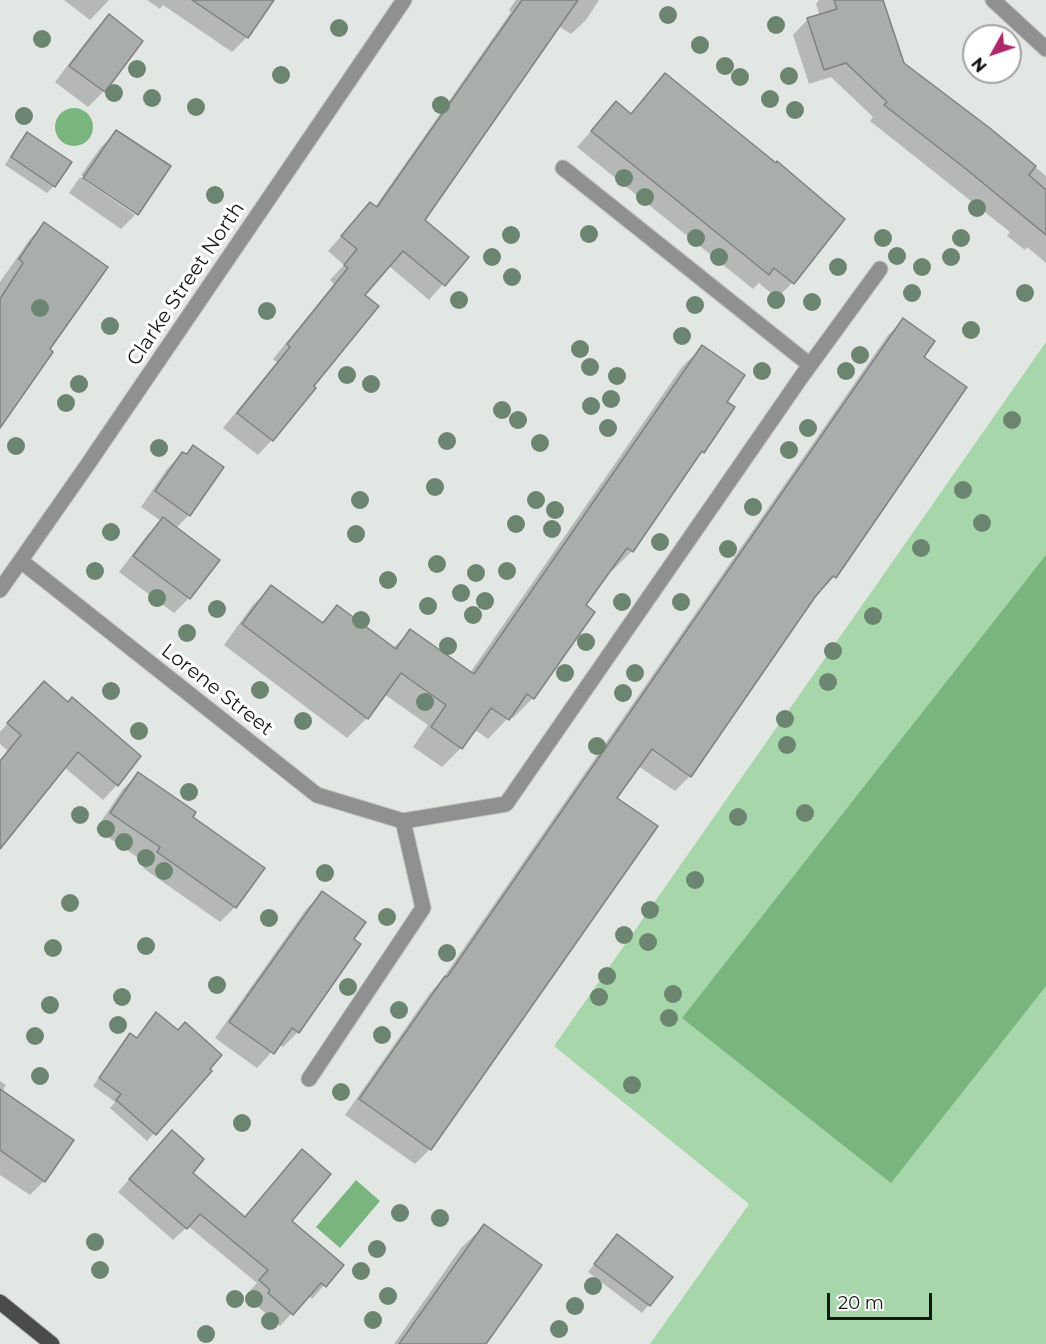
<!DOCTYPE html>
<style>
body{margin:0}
#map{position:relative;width:1046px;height:1344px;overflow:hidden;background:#e3e7e3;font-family:Montserrat,sans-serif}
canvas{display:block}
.north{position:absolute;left:962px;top:24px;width:60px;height:60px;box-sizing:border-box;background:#fff;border:2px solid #a1a2a2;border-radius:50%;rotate:230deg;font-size:16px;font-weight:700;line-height:24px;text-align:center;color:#151716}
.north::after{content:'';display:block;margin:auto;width:21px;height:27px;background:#af2769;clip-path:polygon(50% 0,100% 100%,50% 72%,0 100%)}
.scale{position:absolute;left:827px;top:1293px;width:105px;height:27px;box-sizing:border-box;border:3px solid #151716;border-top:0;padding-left:8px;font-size:18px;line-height:21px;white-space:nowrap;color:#151716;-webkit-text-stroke:4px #fff;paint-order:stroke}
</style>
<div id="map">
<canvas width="1046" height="1344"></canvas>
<div class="north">N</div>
<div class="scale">20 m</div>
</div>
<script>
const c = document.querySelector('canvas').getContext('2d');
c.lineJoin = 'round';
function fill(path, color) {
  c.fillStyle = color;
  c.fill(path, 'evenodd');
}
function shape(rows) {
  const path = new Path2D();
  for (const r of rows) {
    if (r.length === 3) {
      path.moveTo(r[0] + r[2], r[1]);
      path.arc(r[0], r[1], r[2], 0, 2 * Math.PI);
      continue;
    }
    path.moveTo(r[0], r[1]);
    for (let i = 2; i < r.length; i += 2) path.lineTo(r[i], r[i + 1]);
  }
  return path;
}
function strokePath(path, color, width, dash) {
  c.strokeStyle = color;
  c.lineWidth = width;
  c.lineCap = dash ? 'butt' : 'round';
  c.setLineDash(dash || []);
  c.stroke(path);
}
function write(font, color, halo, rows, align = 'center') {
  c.font = font + ' Montserrat,sans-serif';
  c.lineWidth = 6;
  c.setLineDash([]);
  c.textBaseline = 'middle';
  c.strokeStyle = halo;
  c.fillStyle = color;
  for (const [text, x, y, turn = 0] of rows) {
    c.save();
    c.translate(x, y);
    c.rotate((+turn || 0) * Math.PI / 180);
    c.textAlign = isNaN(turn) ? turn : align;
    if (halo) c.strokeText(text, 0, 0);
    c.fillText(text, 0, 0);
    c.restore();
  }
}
fill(shape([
 [1046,342,1046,1344,650,1344,749,1204,554,1046]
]), '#a6d6a9');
fill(shape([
 [74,127,19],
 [1046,555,1046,986,891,1183,682,1018],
 [356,1180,380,1201,340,1248,316,1227]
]), '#7ab47f');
fill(shape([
 [64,0,109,0,90,20],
 [147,0,272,0,247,37,232,52,163,5,160,9],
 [516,0,599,0,586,20,571,34,558,26,423,220,467,257,429,300,389,266,363,296,312,387,314,388,272,440,258,455,223,428,277,362,273,359,334,284,330,280,344,265,328,251,370,204,375,207,511,12,509,10],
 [819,0,882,0,902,63,990,130,1046,176,1046,263,1027,247,1025,250,1007,236,1010,232,870,121,873,117,831,77,809,84,793,35,808,19,820,16,816,4],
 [109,16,141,41,104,91,88,107,55,82,94,31],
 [665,75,843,219,792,283,777,298,759,283,753,289,577,147,616,103,630,115],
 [116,132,169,166,136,215,136,212,81,175,101,147],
 [27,134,54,186,47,193,5,165,20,141],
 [80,177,135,215,121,229,69,193],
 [45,224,48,350,0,427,0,282,30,239],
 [904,320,921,357,965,387,834,577,819,593,818,592,690,776,675,791,638,766,615,799,430,1149,415,1164,345,1115,430,993,441,981,888,335],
 [702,347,725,402,733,408,702,452,694,460,632,551,612,571,610,569,584,606,533,698,513,718,510,716,488,739,474,729,461,748,442,767,413,747,428,725,384,694,367,718,347,738,224,645,252,606,271,587,321,623,338,607,393,648,410,631,470,673,682,367],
 [193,447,189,515,176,528,218,560,189,598,174,613,119,572,148,534,161,521,141,507,167,469,182,454,185,455],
 [44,683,117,785,103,800,64,767,0,844,0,760,8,751,0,744,0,732],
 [138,774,191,817,263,868,235,907,220,922,143,868,146,863,96,829,123,789],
 [323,893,298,1032,283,1047,279,1044,257,1068,215,1038,307,908],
 [156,1014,178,1032,210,1071,147,1141,110,1108,115,1102,93,1086,123,1043,130,1035,136,1039],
 [0,1081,6,1085,2,1092,44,1181,30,1195,0,1175],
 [160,1144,244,1218,302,1151,290,1221,342,1265,312,1299,308,1295,280,1326,257,1306,259,1303,248,1293,257,1283,188,1226,173,1240,118,1192],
 [484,1226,484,1344,394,1344,461,1248],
 [617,1236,671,1277,642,1313,588,1272]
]), '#0003');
const building = shape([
 [192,0,274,0,248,38,192,0],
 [522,0,578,0,425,220,469,257,445,286,403,251,365,295,379,306,314,386,316,388,273,441,237,413,290,347,287,344,348,268,344,265,357,249,341,236,370,202,377,207,522,0],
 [834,0,883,0,904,63,991,129,1036,166,1029,175,1046,190,1046,235,966,169,884,105,887,102,846,63,824,70,807,18,837,9,834,0],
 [109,14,143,41,105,92,69,66,109,14],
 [665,73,776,163,777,161,845,219,794,284,774,268,769,275,591,131,616,101,631,114,665,73],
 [116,130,171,166,138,215,83,178,116,130],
 [27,132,72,162,55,187,11,157,27,132],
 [44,222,108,267,50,349,53,352,0,428,0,299,23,263,19,259,44,222],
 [903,318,935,341,924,357,967,387,836,578,833,576,815,597,691,777,652,749,617,798,658,826,431,1150,359,1099,445,976,447,977,903,318],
 [702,345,745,375,727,402,735,407,704,453,702,451,633,552,627,548,586,605,595,612,534,699,527,694,509,720,491,708,462,749,431,727,446,705,401,673,368,719,242,624,271,585,323,623,337,605,396,649,410,629,474,674,702,345],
 [193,445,224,467,190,516,155,491,182,452,187,454,193,445],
 [163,517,220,560,190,599,133,556,163,517],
 [44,681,68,702,72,697,141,756,118,786,78,752,0,849,0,761,21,735,7,723,44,681],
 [138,772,196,812,193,817,265,868,236,908,157,852,160,847,110,813,138,772],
 [322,891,366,922,354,939,361,944,299,1033,292,1028,274,1054,229,1022,322,891],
 [156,1012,178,1030,185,1022,222,1055,210,1069,212,1071,156,1135,116,1100,121,1094,99,1078,130,1033,137,1038,156,1012],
 [0,1089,74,1140,45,1182,0,1150,0,1089],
 [172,1130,204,1159,193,1173,245,1217,302,1149,331,1174,292,1221,344,1265,326,1287,321,1283,293,1315,268,1293,270,1290,259,1280,268,1270,200,1214,187,1229,129,1179,172,1130],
 [484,1224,542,1265,486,1344,399,1344,484,1224],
 [617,1234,673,1277,650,1306,594,1264,617,1234]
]);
fill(building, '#aaaeaa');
strokePath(building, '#7f827f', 1.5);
const minor = shape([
 [993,0,1046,49],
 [563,168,810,365],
 [21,561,317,795,403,821,506,804,802,376,880,269],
 [0,590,86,467,404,0],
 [309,1079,423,908,403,821]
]);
const major = shape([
 [0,1302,52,1344]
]);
strokePath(minor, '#bec2be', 17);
strokePath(major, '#bec2be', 17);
strokePath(minor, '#8f908f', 15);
strokePath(major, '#494c49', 15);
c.fillStyle = '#6c8570';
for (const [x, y] of [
 [668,15],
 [776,25],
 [339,28],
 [42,39],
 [700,45],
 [725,66],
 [137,69],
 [281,75],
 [789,76],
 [740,77],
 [114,93],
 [152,98],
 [770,99],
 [441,105],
 [196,107],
 [795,110],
 [24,116],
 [624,178],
 [215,195],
 [645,197],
 [977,208],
 [589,234],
 [511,235],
 [696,238],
 [883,238],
 [961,238],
 [897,256],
 [492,257],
 [719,257],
 [951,257],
 [838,267],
 [922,267],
 [512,277],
 [912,293],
 [1025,293],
 [459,300],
 [776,300],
 [812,302],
 [695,305],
 [40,308],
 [267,311],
 [110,326],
 [971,330],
 [682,336],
 [580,349],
 [860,355],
 [590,367],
 [762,371],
 [846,371],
 [347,375],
 [617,376],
 [79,384],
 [371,384],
 [611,399],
 [66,403],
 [591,406],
 [502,410],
 [518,420],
 [1012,420],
 [608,428],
 [808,428],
 [447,441],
 [540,443],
 [16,446],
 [159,448],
 [789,450],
 [435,487],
 [963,490],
 [360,500],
 [536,500],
 [753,507],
 [555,510],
 [982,523],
 [516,524],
 [552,529],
 [111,532],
 [356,534],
 [660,542],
 [921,548],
 [728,549],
 [437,564],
 [95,571],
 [507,571],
 [476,573],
 [388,580],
 [461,593],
 [157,598],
 [485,601],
 [622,602],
 [681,602],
 [428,606],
 [217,609],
 [473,615],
 [873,616],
 [361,620],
 [187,633],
 [586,642],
 [448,646],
 [833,651],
 [565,673],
 [635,673],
 [828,682],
 [260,690],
 [111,691],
 [623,693],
 [425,702],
 [785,719],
 [303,721],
 [139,731],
 [787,745],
 [597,746],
 [189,792],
 [805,813],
 [80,815],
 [738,817],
 [106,829],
 [124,842],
 [146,858],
 [164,871],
 [325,873],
 [695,880],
 [70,903],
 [650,910],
 [387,917],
 [269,918],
 [624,935],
 [648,942],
 [146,946],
 [53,948],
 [447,953],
 [607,976],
 [217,985],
 [348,987],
 [673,994],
 [122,997],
 [599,997],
 [50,1005],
 [399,1010],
 [669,1018],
 [118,1025],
 [382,1035],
 [35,1036],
 [40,1076],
 [632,1085],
 [341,1092],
 [242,1123],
 [400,1213],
 [440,1218],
 [95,1242],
 [377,1249],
 [100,1270],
 [361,1271],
 [593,1286],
 [388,1296],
 [235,1299],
 [254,1299],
 [575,1306],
 [373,1320],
 [270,1321],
 [559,1329],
 [206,1334]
]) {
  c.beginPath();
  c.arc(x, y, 9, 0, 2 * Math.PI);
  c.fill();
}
write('20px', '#151716', '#fff', [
 ["Clarke Street North",186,284,-56],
 ["Lorene Street",217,690,38]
]);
</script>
